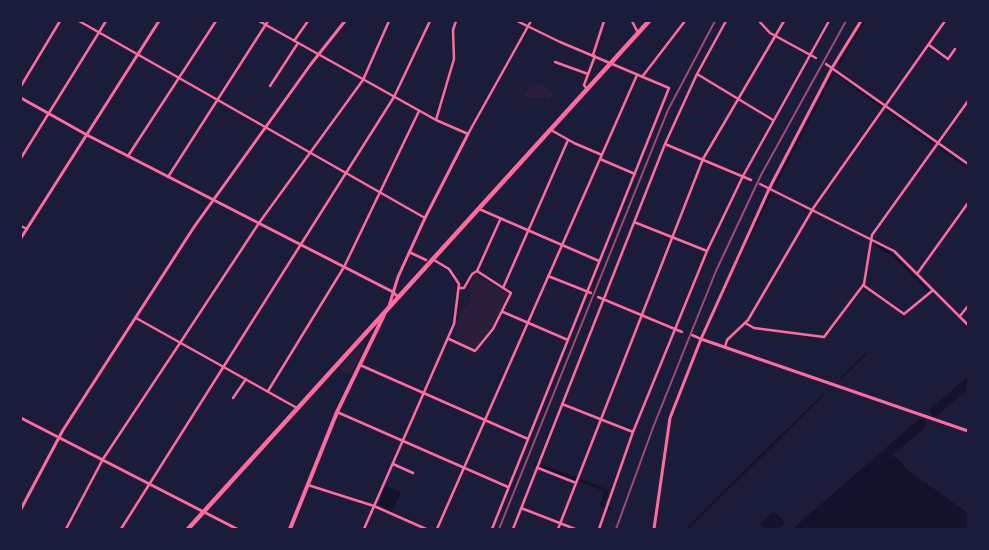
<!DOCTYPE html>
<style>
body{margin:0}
#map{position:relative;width:989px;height:550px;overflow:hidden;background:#1b1b3a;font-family:"DejaVu Sans",sans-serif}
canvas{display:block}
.frame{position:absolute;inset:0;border:22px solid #1b1b3a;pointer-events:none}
</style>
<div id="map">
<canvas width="989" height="550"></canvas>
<div class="frame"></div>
</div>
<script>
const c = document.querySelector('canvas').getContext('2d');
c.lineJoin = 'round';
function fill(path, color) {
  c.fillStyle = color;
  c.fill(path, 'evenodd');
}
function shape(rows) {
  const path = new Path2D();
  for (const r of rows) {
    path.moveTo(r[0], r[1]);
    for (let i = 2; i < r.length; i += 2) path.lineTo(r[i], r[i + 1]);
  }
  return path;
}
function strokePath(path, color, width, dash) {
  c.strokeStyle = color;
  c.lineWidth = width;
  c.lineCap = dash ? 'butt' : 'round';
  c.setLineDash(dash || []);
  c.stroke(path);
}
fill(shape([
 [538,83,554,92,551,97,547,100,543,97,523,97,530,86,535,88],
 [475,274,505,292,508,296,492,328,475,348,459,342,455,336,461,309,467,307,471,302,469,287],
 [363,343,365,345,351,375,340,370]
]), '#2a1e3b');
fill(shape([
 [893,456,897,458,906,469,968,513,968,529,806,529,860,481],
 [536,462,609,490,605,505,613,508,612,511,600,506,604,491,535,465],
 [386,486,401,492,392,512,378,505],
 [774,511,785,523,778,529,764,529,760,524]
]), '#12122b');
strokePath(shape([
 [860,29,865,21],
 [855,38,857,33],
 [845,53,852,42],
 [838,65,844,55],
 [835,73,849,83],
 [851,85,881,106],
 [826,87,833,74],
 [821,97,824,90],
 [887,110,933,143],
 [811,116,820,99],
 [939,147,957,160],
 [959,161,968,167],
 [774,187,810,118],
 [873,244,892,254,928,290],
 [738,261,771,193],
 [841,378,866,354],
 [687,529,823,395]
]), '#12122b', 2);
strokePath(shape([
 [935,411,968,383],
 [800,529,921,424]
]), '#12122b', 10);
strokePath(shape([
 [79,21,425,218],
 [259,21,436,120,468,134,531,21],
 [632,21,638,33],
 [759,21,770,33,816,58],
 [294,41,308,21],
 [929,45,948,59,955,49],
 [593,55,604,21],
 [555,62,588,74],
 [826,64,968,164],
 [697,74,773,120],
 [642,77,685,21],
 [21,86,60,21],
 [270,86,298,43],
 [587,89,584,85,595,56],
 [436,120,454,59,453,30,456,21],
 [551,130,574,143,602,155],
 [665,144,751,180],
 [128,156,216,21],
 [21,158,106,21],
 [600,159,635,174],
 [168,177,268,21],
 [760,184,894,251,968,325],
 [479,209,599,261],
 [634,222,707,251],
 [21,226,27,229],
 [409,252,426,260],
 [917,274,968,203],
 [548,276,591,293],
 [863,285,904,314,932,291],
 [459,288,464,288,472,274,477,271,500,220],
 [503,288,568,140],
 [598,297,682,332],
 [503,312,568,340],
 [960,316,968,306],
 [136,318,297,408],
 [745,323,754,328,824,337,864,284,872,235,968,101],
 [692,335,701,339],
 [449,339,475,351,493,329,511,293,477,271],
 [725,347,727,340,748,320,814,207,945,21],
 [360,365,528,439],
 [268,391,344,267,419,111],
 [233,398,246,379],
 [562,404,633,432],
 [337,412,508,487],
 [393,464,413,473],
 [538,468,576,483],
 [308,485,374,506,426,529],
 [521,508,575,529],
 [66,529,103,459,180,343,259,223,363,80,389,21],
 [121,529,394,97,430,21],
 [364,529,454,324,459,284,449,269,434,260],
 [437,529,637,75],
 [492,529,669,88,560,42,517,21],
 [513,529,665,144,697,74,726,21],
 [558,529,703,159,784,21],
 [599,529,633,432,707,251,743,176,829,21]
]), '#ff6b9d', 2.5);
strokePath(shape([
 [21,98,87,135,393,292,398,297],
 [21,238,159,21],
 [389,306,398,277,425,218,468,134],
 [701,339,968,431],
 [21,418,237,529],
 [21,509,63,430,194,227,311,64,345,21],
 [654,529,670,418,701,339,769,189,832,68,861,21]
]), '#ff6b9d', 3);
strokePath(shape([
 [290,529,337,412,384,315]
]), '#ff6b9d', 4);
strokePath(shape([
 [188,529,649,21]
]), '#ff6b9d', 4.5);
strokePath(shape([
 [499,529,668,110,715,21],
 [616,529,654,425,716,271,761,175,846,21]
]), '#a44b75', 2);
</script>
